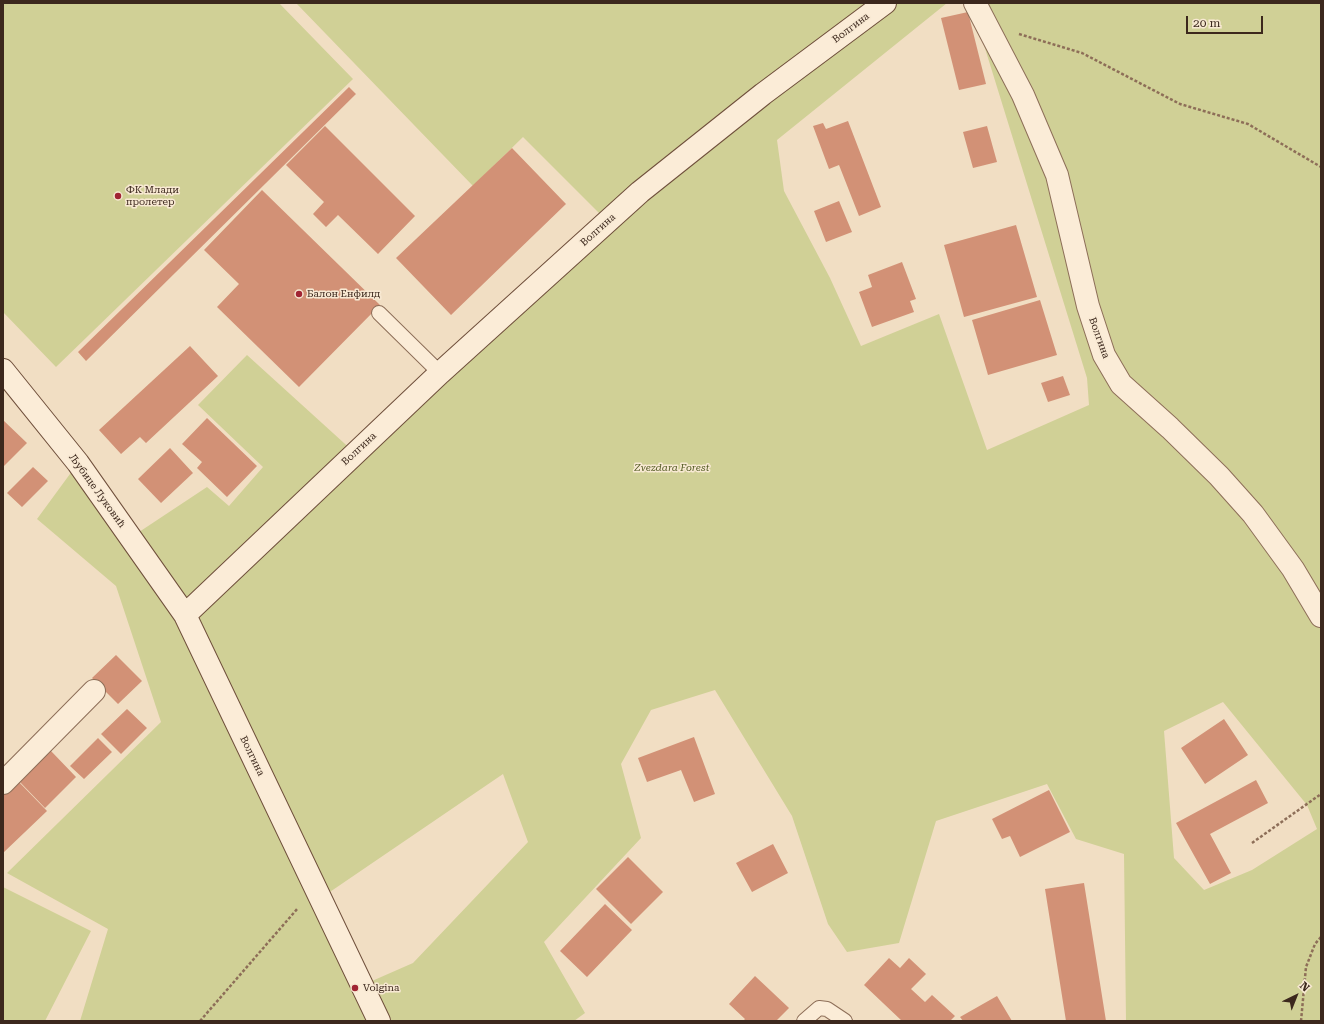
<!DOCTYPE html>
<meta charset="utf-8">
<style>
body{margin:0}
#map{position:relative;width:1324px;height:1024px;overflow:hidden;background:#f1dec3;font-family:"Roboto Serif",serif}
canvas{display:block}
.frame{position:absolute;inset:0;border:4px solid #3c281d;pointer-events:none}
.north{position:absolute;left:1276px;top:976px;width:40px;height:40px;-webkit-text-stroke:3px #f8e9d3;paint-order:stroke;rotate:43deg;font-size:11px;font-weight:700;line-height:16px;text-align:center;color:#3c281d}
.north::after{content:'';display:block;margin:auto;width:14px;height:18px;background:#3c281d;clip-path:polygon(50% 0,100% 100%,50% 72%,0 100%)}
.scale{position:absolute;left:1186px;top:16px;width:77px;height:18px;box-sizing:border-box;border:2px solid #3c281d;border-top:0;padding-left:5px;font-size:12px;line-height:14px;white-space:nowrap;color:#3c281d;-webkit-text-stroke:3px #f8e9d3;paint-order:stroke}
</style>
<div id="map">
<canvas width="1324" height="1024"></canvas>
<div class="frame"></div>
<div class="north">N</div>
<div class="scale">20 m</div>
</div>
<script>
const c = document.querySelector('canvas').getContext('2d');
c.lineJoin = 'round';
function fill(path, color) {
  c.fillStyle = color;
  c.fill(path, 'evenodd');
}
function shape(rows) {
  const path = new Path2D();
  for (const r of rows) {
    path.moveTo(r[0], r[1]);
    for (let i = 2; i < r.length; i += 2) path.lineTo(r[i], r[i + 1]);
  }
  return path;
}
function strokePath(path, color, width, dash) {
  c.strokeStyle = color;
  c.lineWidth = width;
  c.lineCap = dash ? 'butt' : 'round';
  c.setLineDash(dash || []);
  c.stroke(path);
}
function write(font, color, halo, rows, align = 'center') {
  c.font = font + ' "Roboto Serif",serif';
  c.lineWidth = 3;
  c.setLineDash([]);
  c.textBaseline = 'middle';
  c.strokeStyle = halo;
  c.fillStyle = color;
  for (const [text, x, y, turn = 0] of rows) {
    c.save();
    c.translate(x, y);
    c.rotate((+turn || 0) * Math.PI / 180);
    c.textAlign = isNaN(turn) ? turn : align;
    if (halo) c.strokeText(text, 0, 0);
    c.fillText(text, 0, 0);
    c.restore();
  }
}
fill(shape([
 [3,3,279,3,353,79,56,367,3,312],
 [296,3,947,3,777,140,784,191,830,278,861,346,939,314,987,450,1089,405,1087,378,971,3,1321,3,1321,1021,1126,1021,1124,854,1076,839,1047,784,936,821,899,943,847,952,828,924,792,816,715,690,651,710,621,764,641,838,544,942,585,1013,574,1021,80,1021,108,929,7,873,161,722,116,586,37,519,78,463,133,536,207,487,229,506,263,467,198,405,247,355,355,453,607,221,523,137,473,186],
 [1223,702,1307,805,1317,829,1252,870,1204,890,1174,858,1164,731],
 [503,774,528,842,413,963,356,988,321,898],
 [3,887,91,931,45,1021,3,1021]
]), '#d0d096');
fill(shape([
 [968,12,986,84,959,90,941,18],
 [349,87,356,94,86,361,78,352],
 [848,121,881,207,859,216,839,165,829,169,813,126,823,123,826,129],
 [325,126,415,216,378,254,338,215,326,227,313,214,324,202,286,165],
 [987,126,997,162,973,168,963,132],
 [512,148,566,204,451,315,396,258],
 [262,190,380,305,299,387,217,307,239,284,204,250],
 [839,201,852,232,826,242,814,211],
 [1016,225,1037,297,964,317,944,245],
 [902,262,916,299,910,301,914,312,872,327,859,292,872,287,868,275],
 [1040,300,1057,355,988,375,972,320],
 [190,346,218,376,146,443,140,437,121,454,99,430],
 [1063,376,1070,395,1048,402,1041,383],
 [207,418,257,466,227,497,197,468,202,462,182,444],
 [3,420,27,443,3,467],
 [170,448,193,473,161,503,138,479],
 [33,467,48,481,22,507,7,493],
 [116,655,142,681,118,704,92,678],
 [127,709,147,728,121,754,101,734],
 [1224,719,1248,755,1205,784,1181,748],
 [694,737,715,794,694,802,681,770,647,782,638,758],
 [98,738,112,752,84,779,70,766],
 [51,751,76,777,45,808,19,781],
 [17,780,47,811,3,853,3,794],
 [1256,780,1268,803,1210,834,1231,873,1210,884,1176,823],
 [1049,790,1070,832,1020,857,1010,836,1002,839,992,819],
 [773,844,788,873,752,892,736,863],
 [628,857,663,892,631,924,596,889],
 [1084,883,1106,1021,1066,1021,1045,889],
 [605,904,632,930,587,977,560,951],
 [889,958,900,968,909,958,926,974,911,989,925,1002,932,995,955,1016,950,1021,902,1021,864,985],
 [755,976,789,1008,776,1021,743,1021,745,1019,729,1004],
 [997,996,1012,1021,963,1021,960,1017]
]), '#d29176');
const lane = shape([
 [379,313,440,373],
 [804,1021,819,1008,827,1009,845,1021]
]);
const street = shape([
 [975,3,1023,95,1057,175,1088,306,1104,355,1121,384,1170,428,1219,476,1253,514,1293,569,1321,616],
 [3,783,94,691]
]);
const secondary = shape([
 [3,370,78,463,185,615,379,1021],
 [185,615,440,373,640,192,763,94,885,3]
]);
strokePath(lane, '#8d6e58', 16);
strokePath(street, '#8d6e58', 24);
strokePath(secondary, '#6f4f3b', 24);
strokePath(shape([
 [1019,34,1082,53,1180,104,1248,124,1321,167],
 [1252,843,1321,794],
 [200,1021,298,908],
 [1301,1021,1306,967,1315,944,1321,937]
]), '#8d6e58', 2.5, [3, 2]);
strokePath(lane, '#fbecd7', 14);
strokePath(street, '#fbecd7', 22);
strokePath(secondary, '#fbecd7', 22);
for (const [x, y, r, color] of [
 [118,196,4,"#a02433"],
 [299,294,4,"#a02433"],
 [355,988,4,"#a02433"]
]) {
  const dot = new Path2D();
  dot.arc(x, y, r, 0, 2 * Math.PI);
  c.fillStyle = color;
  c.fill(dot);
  strokePath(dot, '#f8e9d3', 1.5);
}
write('10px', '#3c281d', '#f8e9d3', [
 ["Волгина",851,28,-37],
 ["Волгина",598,230,-42],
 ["Волгина",1099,338,70],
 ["Волгина",359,449,-43],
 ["Љубице Луковић",97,491,54],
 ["Волгина",252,756,64]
]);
write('10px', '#3c281d', '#f8e9d3', [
 ["ФК Млади",126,190],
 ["пролетер",126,202],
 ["Балон Енфилд",307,294],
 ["Volgina",363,988]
], 'left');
write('italic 10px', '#525a22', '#f8e9d3', [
 ["Zvezdara Forest",672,468]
]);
</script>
